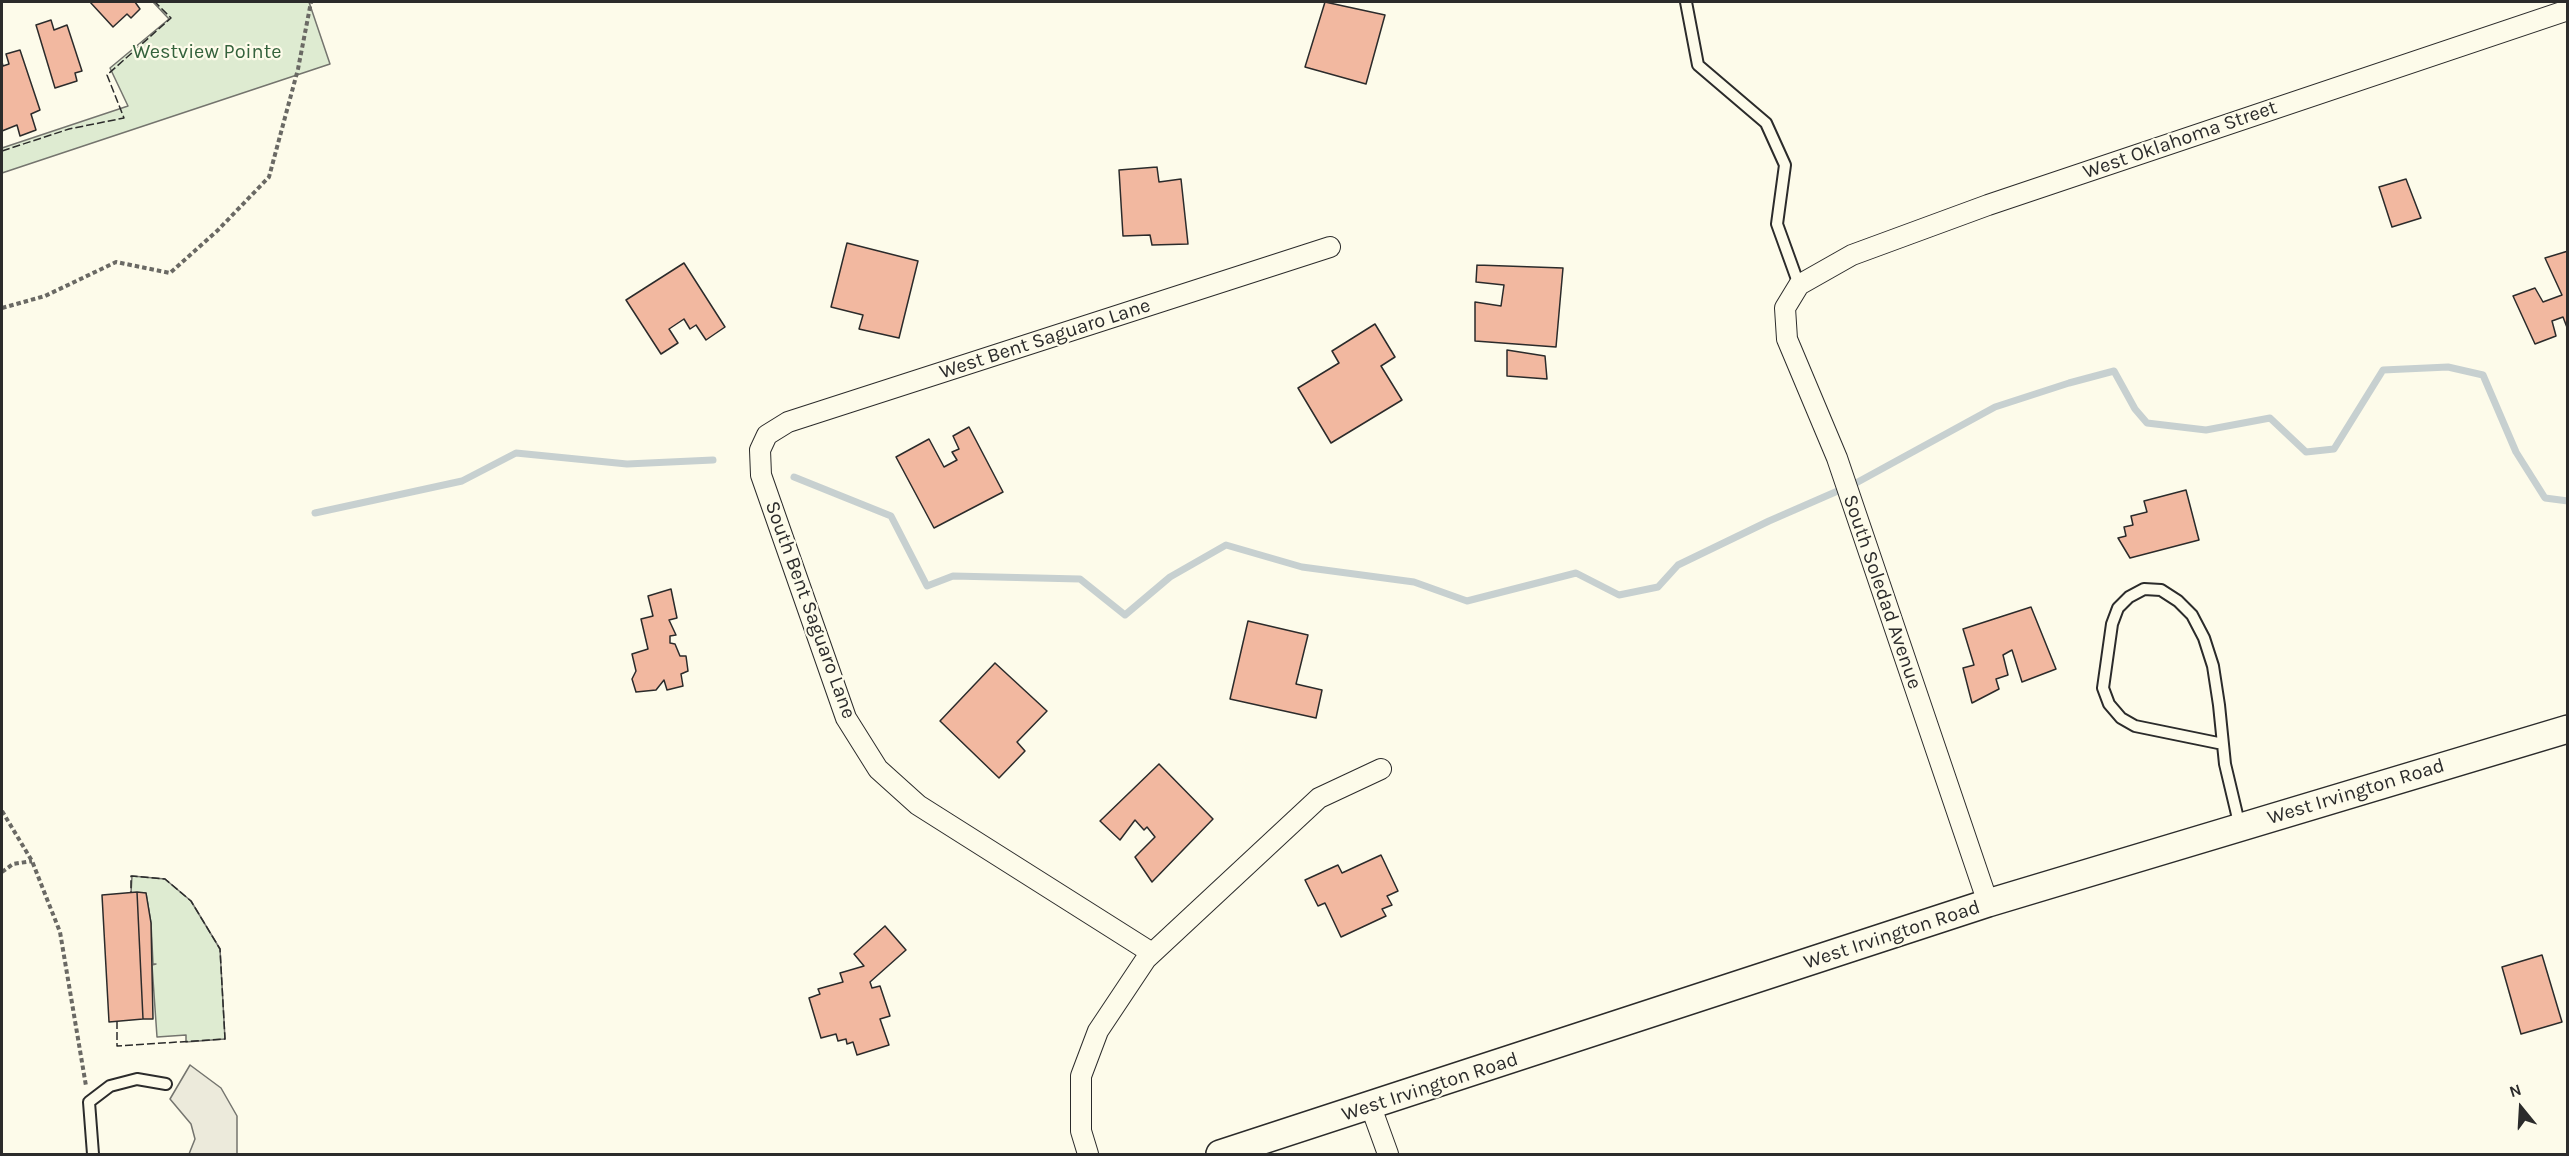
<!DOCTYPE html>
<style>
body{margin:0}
#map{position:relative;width:2569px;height:1156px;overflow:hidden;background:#fdfbea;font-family:Karla,sans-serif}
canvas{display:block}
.frame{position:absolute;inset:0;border:3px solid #2b2b2b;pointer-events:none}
.north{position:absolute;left:2491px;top:1078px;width:60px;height:60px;-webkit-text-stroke:4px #fdfbea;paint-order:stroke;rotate:342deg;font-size:16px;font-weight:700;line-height:24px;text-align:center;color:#2b2b2b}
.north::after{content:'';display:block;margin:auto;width:21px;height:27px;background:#2b2b2b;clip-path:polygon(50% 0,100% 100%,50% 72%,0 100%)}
</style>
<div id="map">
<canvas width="2569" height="1156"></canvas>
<div class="frame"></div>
<div class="north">N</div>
</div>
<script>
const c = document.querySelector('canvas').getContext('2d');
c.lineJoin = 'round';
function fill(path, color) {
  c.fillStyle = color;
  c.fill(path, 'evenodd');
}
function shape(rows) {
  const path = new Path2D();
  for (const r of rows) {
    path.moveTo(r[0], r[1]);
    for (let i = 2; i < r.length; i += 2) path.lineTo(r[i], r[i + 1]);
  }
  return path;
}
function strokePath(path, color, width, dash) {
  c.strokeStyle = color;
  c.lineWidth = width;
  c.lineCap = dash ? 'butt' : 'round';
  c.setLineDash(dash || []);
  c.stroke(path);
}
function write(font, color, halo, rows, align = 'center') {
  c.font = font + ' Karla,sans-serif';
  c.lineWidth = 4.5;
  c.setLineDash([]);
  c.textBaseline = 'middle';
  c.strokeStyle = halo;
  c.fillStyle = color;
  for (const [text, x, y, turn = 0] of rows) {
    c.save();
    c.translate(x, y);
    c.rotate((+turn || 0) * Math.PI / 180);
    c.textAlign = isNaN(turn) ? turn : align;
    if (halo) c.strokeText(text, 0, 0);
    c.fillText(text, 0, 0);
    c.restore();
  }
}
const green = shape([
 [153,2,309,2,330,64,2,173,2,148,128,106,110,68,169,19,153,2],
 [132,876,165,879,191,901,220,949,225,1039,186,1042,186,1035,157,1037,152,965,156,964,153,964,151,923,146,893,131,893,132,876]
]);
fill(green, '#deebd1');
strokePath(green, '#74746e', 1.5);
const parking = shape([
 [190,1065,221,1088,237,1116,237,1154,189,1154,195,1139,191,1124,170,1099,190,1065]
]);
fill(parking, '#eceadb');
strokePath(parking, '#74746e', 1.5);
strokePath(shape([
 [794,477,891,516,927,586,953,576,1080,579,1125,615,1170,577,1226,545,1302,567,1414,582,1467,601,1576,573,1619,595,1658,587,1678,565,1769,521,1856,483,1995,407,2069,383,2114,371,2135,409,2147,423,2206,430,2270,418,2306,452,2334,449,2383,370,2448,367,2483,375,2516,452,2545,498,2568,501],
 [315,513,462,481,516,453,627,464,713,460]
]), '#c7d0d0', 7);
const building = shape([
 [90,2,135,2,140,9,131,18,127,14,113,27,90,2],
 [1325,2,1385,15,1366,84,1305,67,1325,2],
 [51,20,54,30,67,25,82,71,75,73,77,81,55,88,36,25,51,20],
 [20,50,40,110,31,114,36,130,20,136,17,125,2,131,2,62,3,66,9,64,6,54,20,50],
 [1157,167,1159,182,1181,179,1188,244,1152,245,1150,235,1123,236,1119,170,1157,167],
 [2406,179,2421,218,2392,227,2379,187,2406,179],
 [847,243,918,261,899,338,859,329,863,315,831,307,847,243],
 [2568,251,2568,330,2563,317,2552,321,2556,336,2535,344,2513,296,2535,288,2543,302,2562,295,2545,258,2568,251],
 [684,263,725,327,706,340,696,325,690,329,684,319,669,329,678,343,661,354,626,300,684,263],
 [1477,265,1563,268,1556,347,1475,341,1475,302,1501,306,1504,285,1476,282,1477,265],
 [1375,324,1395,357,1381,366,1402,400,1331,443,1298,388,1339,363,1332,351,1375,324],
 [1507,350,1545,356,1547,379,1507,376,1507,350],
 [969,427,1003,492,934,528,896,457,929,439,944,467,957,460,952,452,959,449,953,436,969,427],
 [2186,490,2199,540,2130,558,2118,538,2126,536,2124,527,2133,525,2131,516,2147,512,2144,501,2186,490],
 [671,589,677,618,669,620,676,635,670,636,670,643,675,644,680,656,686,656,688,671,681,674,683,686,667,690,664,680,656,690,636,692,632,679,636,671,632,654,648,649,641,619,653,616,648,596,671,589],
 [2031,607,2056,669,2022,682,2012,650,2003,655,2008,675,1996,679,1999,689,1972,703,1963,668,1974,665,1963,629,2031,607],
 [1248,621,1308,635,1296,684,1322,690,1316,718,1230,699,1248,621],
 [995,663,1047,711,1017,742,1025,751,999,778,940,721,995,663],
 [1159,764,1213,819,1152,882,1135,857,1155,837,1147,827,1144,830,1135,820,1120,840,1100,821,1159,764],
 [1381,855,1398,891,1387,896,1392,905,1382,909,1386,916,1341,937,1325,903,1318,906,1305,880,1338,865,1342,873,1381,855],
 [137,892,143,1019,109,1022,102,895,137,892],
 [137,892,146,893,151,923,153,1019,143,1019,137,892],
 [885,926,906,950,870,982,872,988,880,986,890,1016,880,1019,889,1045,857,1055,853,1042,847,1044,846,1039,838,1041,836,1034,821,1038,809,998,820,994,818,989,843,982,840,973,864,966,854,954,885,926],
 [2542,955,2562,1022,2521,1034,2502,967,2542,955]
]);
fill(building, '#f2b8a0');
strokePath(building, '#2b2b2b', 1.5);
const service = shape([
 [1686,2,1698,65,1766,123,1785,165,1777,224,1799,285],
 [2223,744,2135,726,2121,718,2109,704,2103,688,2112,624,2118,608,2129,597,2144,589,2161,590,2178,601,2192,615,2204,638,2213,666,2219,705,2225,764,2240,827],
 [93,1154,89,1102,110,1086,137,1079,166,1084]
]);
const minor = shape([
 [1988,903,1837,458,1787,339,1785,308,1799,285,1852,255,1988,205,2568,10],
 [1152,953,918,805,878,769,846,718,761,475,760,450,767,435,788,422,1330,247],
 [1371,1107,1388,1154],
 [1088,1154,1081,1131,1081,1076,1098,1031,1146,959,1319,798,1381,769]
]);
const secondary = shape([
 [1220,1154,1988,903,2568,729]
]);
strokePath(service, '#2b2b2b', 14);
strokePath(minor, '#2b2b2b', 22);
strokePath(secondary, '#2b2b2b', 30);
strokePath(shape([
 [2,308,45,296,116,262,170,273,218,230,269,177,298,69,311,2],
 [2,811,32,861,60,932,86,1086],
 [2,872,13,864,32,861]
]), '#6a6964', 4, [4.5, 3]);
strokePath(service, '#fdfbea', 10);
strokePath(minor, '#fdfbea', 20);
strokePath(secondary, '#fdfbea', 27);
strokePath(shape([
 [2,151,69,129,124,118,107,75,171,18,155,2],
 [117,1021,117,1046,225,1039,220,949,191,901,165,879,131,876,131,893]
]), '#2b2b2b', 1.5, [8, 3]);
write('20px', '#34623c', '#fdfbea', [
 ["Westview Pointe",207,52]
]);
write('20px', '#2b2b2b', '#fdfbea', [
 ["West Oklahoma Street",2180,140,-19],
 ["West Bent Saguaro Lane",1045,339,-18],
 ["South Soledad Avenue",1882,592,71],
 ["South Bent Saguaro Lane",810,610,70],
 ["West Irvington Road",2356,792,-17],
 ["West Irvington Road",1892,935,-18],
 ["West Irvington Road",1430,1087,-18]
]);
</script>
